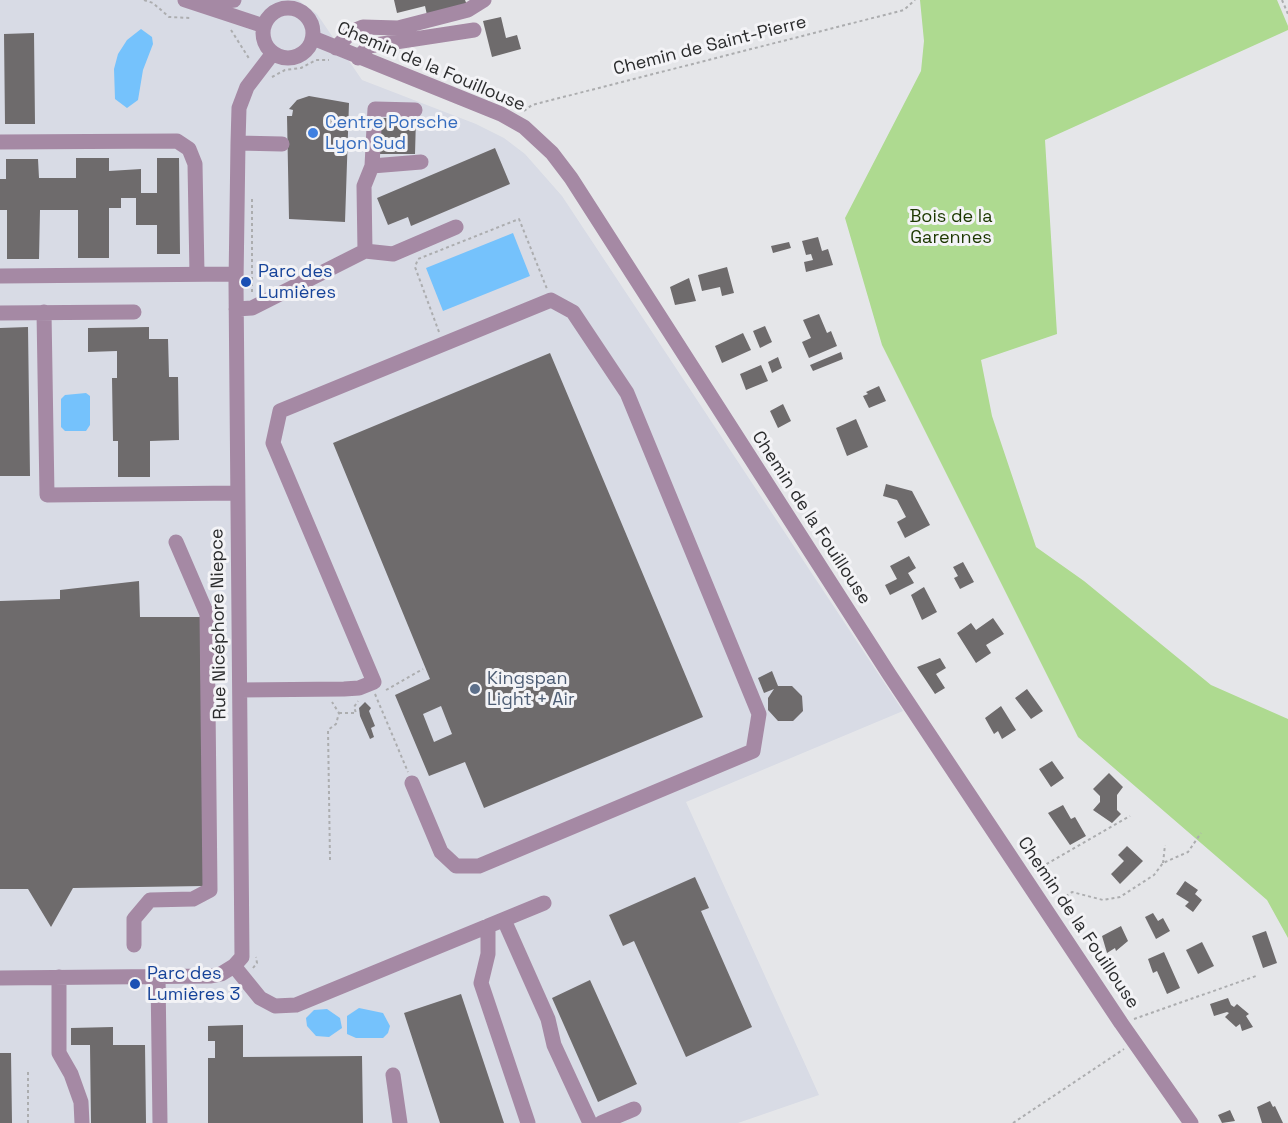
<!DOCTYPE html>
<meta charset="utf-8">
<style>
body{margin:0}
canvas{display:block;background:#e5e6e9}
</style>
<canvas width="1288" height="1123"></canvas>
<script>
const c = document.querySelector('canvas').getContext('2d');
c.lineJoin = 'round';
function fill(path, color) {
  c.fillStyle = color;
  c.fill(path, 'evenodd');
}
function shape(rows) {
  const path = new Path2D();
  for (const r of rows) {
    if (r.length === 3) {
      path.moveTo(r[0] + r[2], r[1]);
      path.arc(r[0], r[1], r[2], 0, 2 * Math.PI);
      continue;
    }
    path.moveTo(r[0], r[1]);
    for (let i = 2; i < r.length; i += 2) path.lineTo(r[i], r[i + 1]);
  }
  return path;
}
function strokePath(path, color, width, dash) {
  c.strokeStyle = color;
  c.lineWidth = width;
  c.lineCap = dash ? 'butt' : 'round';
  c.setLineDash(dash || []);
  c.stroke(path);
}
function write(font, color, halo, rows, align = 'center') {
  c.font = font + ' "Space Grotesk",sans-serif';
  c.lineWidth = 6;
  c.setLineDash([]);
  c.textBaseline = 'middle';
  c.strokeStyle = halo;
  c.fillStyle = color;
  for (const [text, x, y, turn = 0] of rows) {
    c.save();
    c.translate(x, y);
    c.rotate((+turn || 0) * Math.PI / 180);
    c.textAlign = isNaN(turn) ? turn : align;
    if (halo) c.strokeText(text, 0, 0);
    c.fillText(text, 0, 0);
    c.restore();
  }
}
fill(shape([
 [0,0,298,0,317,14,362,80,476,124,504,138,525,154,562,196,903,711,686,802,819,1095,738,1123,0,1123]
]), '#d8dbe5');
fill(shape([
 [920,0,1277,0,1288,26,1288,30,1045,140,1057,334,981,360,992,416,1036,547,1084,581,1211,685,1288,719,1288,938,1267,900,1078,737,882,345,845,218,921,71,924,41]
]), '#aeda90');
fill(shape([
 [141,29,152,37,153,44,143,70,138,100,127,108,115,99,114,69,118,54,127,40],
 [513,233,530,276,443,311,426,268],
 [86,393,90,396,90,425,86,431,65,431,61,427,61,399,65,395],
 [359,1008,383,1013,390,1026,388,1033,383,1038,356,1038,347,1034,347,1016],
 [327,1009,340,1018,342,1028,329,1037,316,1036,307,1026,306,1018,314,1010]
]), '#75c2fc');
fill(shape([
 [394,0,465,0,467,5,427,15,425,6,397,13],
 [501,17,506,38,517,35,521,49,492,57,483,21],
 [34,33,35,124,5,124,4,34],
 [309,96,349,103,345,222,289,219,287,116,292,116,293,110,289,109,297,100],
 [379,118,416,118,415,154,379,154],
 [495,148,510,184,411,226,408,217,388,225,377,198],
 [76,158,109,158,109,171,141,169,141,193,157,193,157,158,179,158,180,254,157,254,157,225,136,225,136,198,121,198,121,208,109,208,109,258,78,258,78,210,40,210,39,259,7,259,7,210,0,210,0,179,6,179,6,159,38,159,39,178,76,178],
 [818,237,822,251,828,249,833,265,806,272,804,262,813,260,811,254,806,255,802,241],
 [789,242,791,248,773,253,771,246],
 [727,267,734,293,722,296,720,287,702,291,698,275],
 [689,278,696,301,675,305,670,287],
 [819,314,827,333,831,331,837,346,809,358,802,342,811,338,803,320],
 [765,326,772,342,760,348,753,331],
 [28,327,30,476,0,476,0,328],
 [149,327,149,339,168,339,169,377,178,377,179,440,150,441,150,477,118,477,118,441,113,441,112,378,117,378,117,351,88,352,88,328],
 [743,333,751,350,722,363,715,346],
 [841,352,843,359,813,371,810,365],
 [550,353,703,717,484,808,465,762,429,776,395,695,430,679,333,443],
 [441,706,452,734,434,742,423,714],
 [778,357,782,368,772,373,768,362],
 [761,365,768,381,746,390,740,374],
 [879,386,886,401,869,408,863,396,868,394,866,392],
 [783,404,791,421,778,428,770,411],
 [856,419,868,447,847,456,836,428],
 [886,484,912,491,930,525,905,538,897,522,906,517,897,500,883,496],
 [909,556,916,568,908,573,914,583,890,595,885,585,897,579,890,566],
 [963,562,974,582,960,589,954,578,958,576,953,567],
 [139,581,140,617,200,617,204,886,73,888,51,927,28,889,0,889,0,601,60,599,60,590],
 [924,587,937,612,922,620,911,595],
 [993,618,1004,634,986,645,991,653,976,663,957,633,971,623,976,630],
 [940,658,946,668,936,674,945,688,935,694,917,667],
 [772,671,778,686,792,686,802,696,803,711,793,721,778,721,768,710,768,698,774,689,764,693,758,678],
 [1027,689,1043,711,1031,719,1015,698],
 [365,702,371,708,369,711,375,726,371,728,374,737,370,739,360,716,359,708],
 [1001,706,1016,730,1002,739,998,731,994,734,985,718],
 [1052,761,1064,778,1051,787,1039,769],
 [1109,773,1123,787,1117,795,1117,810,1121,814,1112,823,1093,810,1100,802,1100,796,1093,789],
 [1063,805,1071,819,1075,817,1086,836,1070,845,1048,813],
 [1127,846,1143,861,1120,884,1111,874,1124,861,1118,855],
 [695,877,709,908,701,911,752,1027,686,1057,634,941,623,946,609,915],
 [1185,881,1198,890,1195,894,1202,900,1193,912,1185,906,1189,902,1176,894],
 [1153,913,1158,921,1163,918,1170,931,1156,939,1145,917],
 [1121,926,1128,941,1116,951,1115,948,1107,953,1102,936],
 [1266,931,1277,963,1263,968,1252,936],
 [1202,942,1214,966,1198,974,1186,950],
 [1164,952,1180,988,1167,994,1157,971,1153,973,1148,959],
 [590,980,637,1084,598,1102,552,998],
 [461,994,504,1123,440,1123,404,1013],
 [1228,998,1231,1005,1234,1007,1237,1004,1249,1014,1246,1016,1253,1027,1242,1031,1240,1024,1236,1027,1225,1017,1229,1013,1227,1012,1214,1016,1210,1004],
 [243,1025,243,1057,362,1056,363,1123,208,1123,208,1058,215,1058,215,1041,208,1041,208,1026],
 [113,1027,113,1045,145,1045,146,1123,91,1123,90,1045,71,1045,71,1028],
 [0,1053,11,1053,12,1123,0,1123],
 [1270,1101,1273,1107,1275,1106,1283,1123,1262,1123,1257,1107],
 [1230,1110,1235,1121,1222,1123,1218,1115]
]), '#6e6b6c');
strokePath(shape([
 [144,0,153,3,169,17,191,18],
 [1282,0,1288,14],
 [231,30,250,60],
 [272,77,285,70,301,68,316,60,329,60],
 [524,111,532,105,904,10,915,0],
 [252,292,252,199],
 [439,332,415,267,418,259,519,219,547,289],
 [386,690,423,669],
 [375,694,408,772],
 [339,713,356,713,354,707,358,701],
 [330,860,328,730,336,724,339,713,332,702],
 [1163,863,1165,845],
 [1036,870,1130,816],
 [1056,903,1072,892,1103,900,1120,897,1154,875,1163,863,1188,852,1201,833],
 [253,968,257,963,256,957],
 [1134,1019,1256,976],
 [28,1072,28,1123],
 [1013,1123,1124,1049]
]), '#acadaf', 2, [3, 3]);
strokePath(shape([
 [185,0,264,26],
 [202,5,234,0],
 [288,33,25],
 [313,38,501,114,524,127,552,153,571,178,889,674,1121,1023,1191,1123],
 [336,48,351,32,363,27,398,28,468,10,484,0],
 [358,58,369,46,474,30],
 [0,142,177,141,189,149,195,164,197,274],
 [238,143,282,144],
 [372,166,421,162],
 [365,251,393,254,456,227],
 [0,276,236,274],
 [236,309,252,308,365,251,364,186,372,166,375,109,415,110],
 [44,312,47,495,237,493],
 [0,313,134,312],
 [240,690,344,689,359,688,374,682,273,443,280,411,551,300,573,312,627,393,759,714,753,751,479,866,456,866,441,852,412,783],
 [504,920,548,1019,554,1045,590,1123],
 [488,926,488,954,481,983,528,1123],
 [134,945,134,919,150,900,193,899,210,890,207,614,176,542],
 [234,966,260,998,275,1006,296,1005,544,903],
 [158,976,160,1123],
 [59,977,59,1053,71,1074,81,1102,82,1123],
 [0,978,211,976,221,974,234,966,242,957,236,283,238,143,239,108,247,87,273,53],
 [393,1075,400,1123],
 [601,1123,634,1109]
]), '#a589a4', 15);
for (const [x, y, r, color] of [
 [313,133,6,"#3f7fe0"],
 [246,282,6,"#1a4fb4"],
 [475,689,6,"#5c6f8a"],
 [135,984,6,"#1a4fb4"]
]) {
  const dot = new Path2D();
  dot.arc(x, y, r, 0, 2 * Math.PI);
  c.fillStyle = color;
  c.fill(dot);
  strokePath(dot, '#f3f3f6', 2);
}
write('18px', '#2b2c2d', '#f3f3f6', [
 ["Chemin de Saint-Pierre",710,46,-14],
 ["Chemin de la Fouillouse",431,67,23],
 ["Chemin de la Fouillouse",811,518,57],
 ["Rue Nicéphore Niepce",219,624,-91],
 ["Chemin de la Fouillouse",1078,923,56]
]);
write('18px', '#366cbe', '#f3f3f6', [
 ["Centre Porsche",325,123],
 ["Lyon Sud",325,144]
], 'left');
write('18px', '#1c3801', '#f3f3f6', [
 ["Bois de la",951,217],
 ["Garennes",951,238]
]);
write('18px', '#164399', '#f3f3f6', [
 ["Parc des",258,272],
 ["Lumières",258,293],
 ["Parc des",147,974],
 ["Lumières 3",147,995]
], 'left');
write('18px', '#4e5e75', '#f3f3f6', [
 ["Kingspan",487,679],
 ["Light + Air",487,700]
], 'left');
</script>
